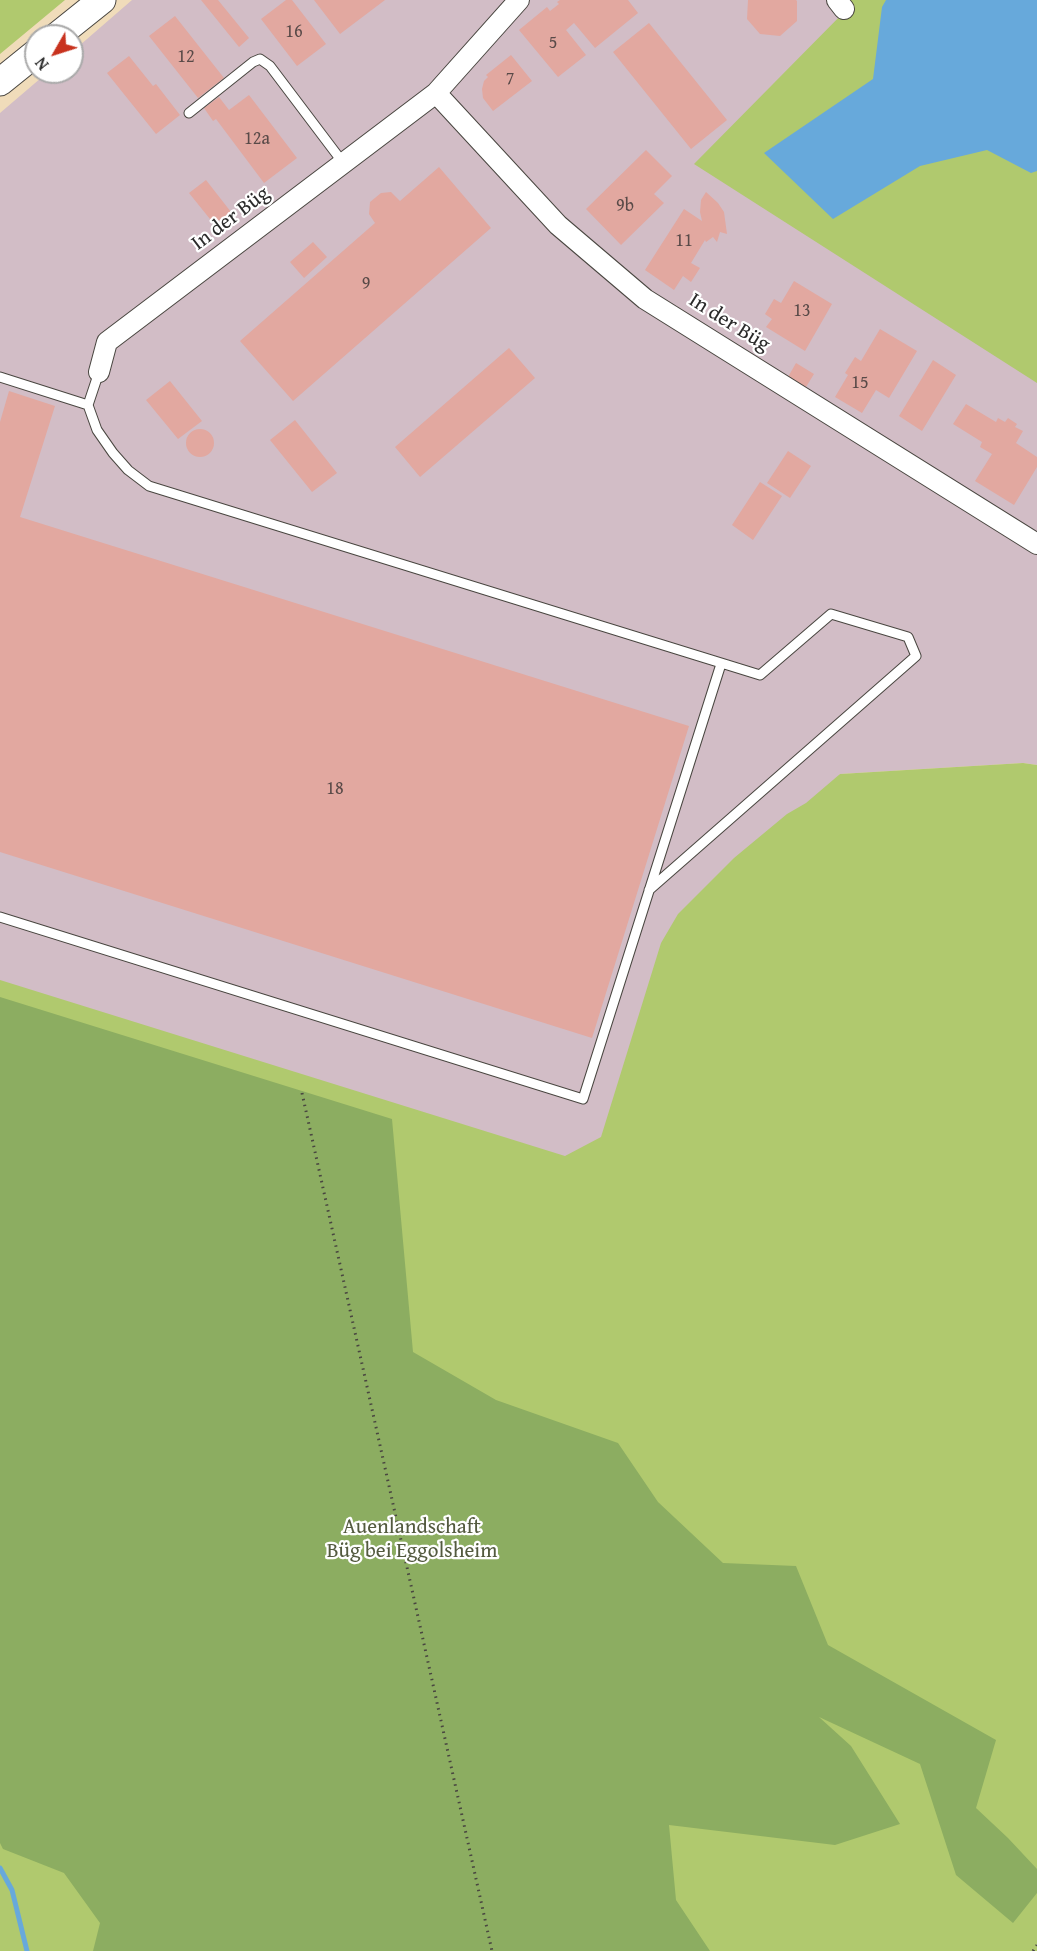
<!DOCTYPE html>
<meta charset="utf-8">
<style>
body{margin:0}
#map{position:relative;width:1037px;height:1951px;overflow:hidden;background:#f0dcba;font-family:"Gentium Book Plus",serif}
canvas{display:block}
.north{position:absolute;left:24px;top:24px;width:60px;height:60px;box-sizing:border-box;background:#fff;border:2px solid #aaa;border-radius:50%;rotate:231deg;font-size:16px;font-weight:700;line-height:24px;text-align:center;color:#2b2b2b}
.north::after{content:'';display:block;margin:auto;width:21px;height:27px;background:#c8321e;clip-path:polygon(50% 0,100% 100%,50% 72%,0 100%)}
</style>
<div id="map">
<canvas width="1037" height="1951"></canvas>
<div class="north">N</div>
</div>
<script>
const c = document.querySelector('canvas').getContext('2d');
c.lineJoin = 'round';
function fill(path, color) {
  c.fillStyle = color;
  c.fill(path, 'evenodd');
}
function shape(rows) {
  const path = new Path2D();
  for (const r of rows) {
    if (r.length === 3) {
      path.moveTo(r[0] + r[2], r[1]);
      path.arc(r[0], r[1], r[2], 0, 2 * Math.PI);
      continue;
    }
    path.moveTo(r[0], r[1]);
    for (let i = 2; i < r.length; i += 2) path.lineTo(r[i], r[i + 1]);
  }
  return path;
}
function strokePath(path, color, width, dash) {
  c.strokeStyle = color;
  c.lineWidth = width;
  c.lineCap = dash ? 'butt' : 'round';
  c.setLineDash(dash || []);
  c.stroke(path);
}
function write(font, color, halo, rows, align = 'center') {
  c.font = font + ' "Gentium Book Plus",serif';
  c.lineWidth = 4.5;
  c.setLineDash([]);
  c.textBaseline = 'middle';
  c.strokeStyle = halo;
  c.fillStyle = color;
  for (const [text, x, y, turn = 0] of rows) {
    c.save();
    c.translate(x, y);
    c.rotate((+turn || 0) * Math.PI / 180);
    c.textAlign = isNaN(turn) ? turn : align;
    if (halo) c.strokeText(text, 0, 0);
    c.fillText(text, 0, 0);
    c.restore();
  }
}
fill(shape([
 [132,0,854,0,1037,363,1037,765,1023,763,840,774,609,1145,574,1164,0,985,0,113,48,72,72,72,72,52]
]), '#d2bdc6');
fill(shape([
 [0,0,65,0,0,54],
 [847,0,1037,0,1037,383,694,164,851,5],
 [1023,763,1037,765,1037,1951,0,1951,0,980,565,1156,601,1137,661,943,678,914,734,858,787,814,806,803,840,774]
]), '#b0c96e');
fill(shape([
 [0,997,392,1119,413,1352,496,1400,618,1443,658,1502,723,1563,796,1566,828,1645,996,1740,976,1808,1008,1838,1037,1869,1037,1893,1013,1923,956,1875,920,1764,819,1717,851,1746,900,1824,835,1845,669,1825,676,1900,710,1951,93,1951,100,1923,64,1873,3,1849,0,1843]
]), '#8cad61');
fill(shape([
 [886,0,1037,0,1037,171,1031,173,987,150,920,166,833,219,764,153,873,79,882,7]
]), '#67a9db');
strokePath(shape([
 [0,1868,12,1890,27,1951]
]), '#67a9db', 5);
fill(shape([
 [201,0,218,0,249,38,239,47],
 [286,0,292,0,326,44,297,66,261,19],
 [314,0,385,0,340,34],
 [560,0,628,0,638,13,595,48,574,23,566,30,586,55,558,77,519,30,547,7,550,11,559,4,557,2],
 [748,0,796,0,797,1,797,21,780,36,760,34,747,19],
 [175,16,224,78,198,98,149,36],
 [649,23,727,120,691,149,613,52],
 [511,55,532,81,493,111,483,98,482,89,484,81,488,77,486,75],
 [129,56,153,86,156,84,180,115,156,134,107,73],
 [249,95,297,158,264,183,216,119,213,121,204,108,219,97,229,110],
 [646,150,672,176,654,194,664,203,621,245,586,209],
 [439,167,491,228,293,401,240,341,375,223,369,214,370,202,381,193,391,192,400,201],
 [206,180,231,212,214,224,189,193],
 [706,192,718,203,724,212,727,234,720,232,717,242,713,237,706,242,705,240,691,263,700,268,691,282,683,276,674,290,645,270,684,209,702,221,700,212,701,200],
 [313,242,327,257,304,278,290,262],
 [794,281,832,304,805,351,766,327,772,319,765,314,774,299,781,303],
 [880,329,917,351,889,398,876,390,862,413,835,397,848,375,845,373,855,357,861,361],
 [509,348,535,378,420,477,395,447],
 [933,360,956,375,922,431,899,416],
 [796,363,814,374,806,387,788,377],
 [170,381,202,421,178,439,146,400],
 [9,391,55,406,20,517,689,726,592,1038,0,852,0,422],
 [966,404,996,422,998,418,1005,422,1008,418,1017,424,1015,427,1023,431,1016,443,1037,457,1037,467,1014,505,975,481,992,454,980,447,982,442,953,424],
 [295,420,337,473,312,492,270,440],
 [200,443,14],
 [788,451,811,466,790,498,767,483],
 [760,482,782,496,753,540,732,525]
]), '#e2a8a0');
const lane = shape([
 [189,113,253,62,260,59,270,66,344,164],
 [99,372,88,405,97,430,113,453,128,470,149,486,760,675,831,614,908,637,916,656,649,890],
 [0,377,88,405],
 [0,917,583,1099,721,664]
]);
const street = shape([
 [837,0,844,9],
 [436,93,558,225,645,299,1037,544],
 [99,372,107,342,436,93,519,0]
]);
const secondary = shape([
 [57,36,102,0],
 [0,82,36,53]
]);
strokePath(lane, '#494640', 11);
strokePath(street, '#494640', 22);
strokePath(secondary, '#494640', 29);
strokePath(shape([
 [302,1093,492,1951],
 [1033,1951,1037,1945]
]), '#494640', 3, [1.5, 4.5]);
strokePath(lane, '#fff', 9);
strokePath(street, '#fff', 20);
strokePath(secondary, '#fff', 27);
write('18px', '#594a48', null, [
 ["16",294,32],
 ["5",553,43],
 ["12",186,57],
 ["7",510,79],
 ["12a",257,139],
 ["9b",625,206],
 ["11",684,241],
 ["9",366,284],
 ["13",802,311],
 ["15",860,383],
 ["18",335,789]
]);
write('21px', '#2b2b2b', '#fff', [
 ["In der Büg",231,219,-37],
 ["In der Büg",729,323,32]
]);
write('21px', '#535a3f', '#fff', [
 ["Auenlandschaft",412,1528],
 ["Büg bei Eggolsheim",412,1552]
]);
</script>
